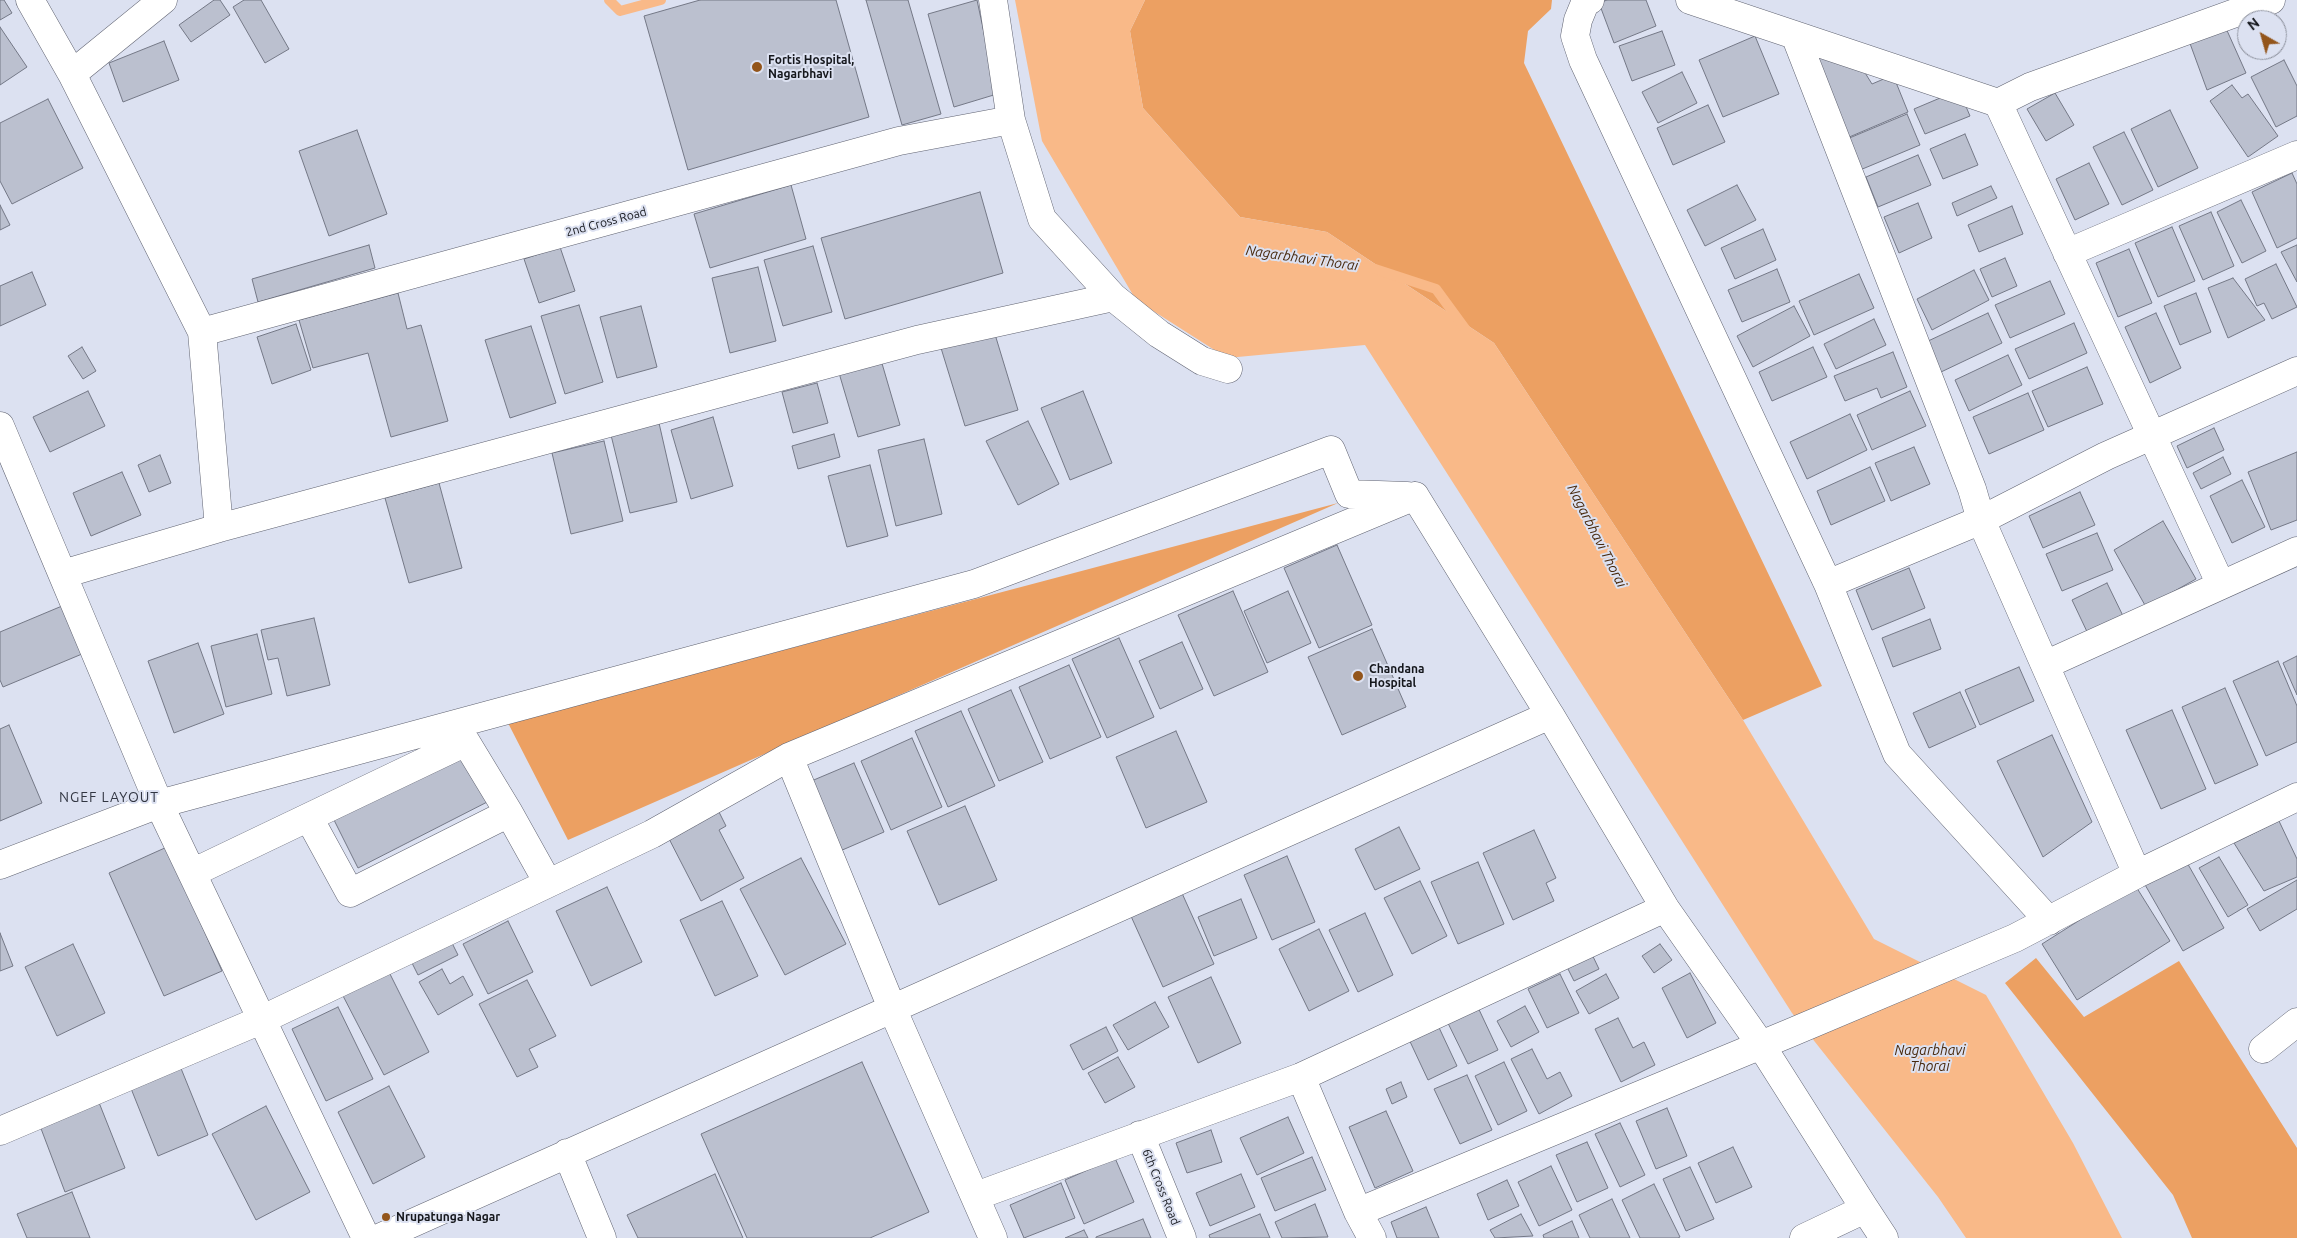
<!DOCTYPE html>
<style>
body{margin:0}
#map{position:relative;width:2297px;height:1238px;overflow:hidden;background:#dce1f1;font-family:Ubuntu,sans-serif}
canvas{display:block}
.north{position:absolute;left:2237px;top:10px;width:50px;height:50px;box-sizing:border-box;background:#dce1f1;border:1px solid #8c909c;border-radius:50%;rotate:322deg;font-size:14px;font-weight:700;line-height:20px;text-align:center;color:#15171c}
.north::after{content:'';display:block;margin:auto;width:18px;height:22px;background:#93551b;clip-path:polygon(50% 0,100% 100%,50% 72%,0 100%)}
</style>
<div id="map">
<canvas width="2297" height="1238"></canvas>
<div class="north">N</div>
</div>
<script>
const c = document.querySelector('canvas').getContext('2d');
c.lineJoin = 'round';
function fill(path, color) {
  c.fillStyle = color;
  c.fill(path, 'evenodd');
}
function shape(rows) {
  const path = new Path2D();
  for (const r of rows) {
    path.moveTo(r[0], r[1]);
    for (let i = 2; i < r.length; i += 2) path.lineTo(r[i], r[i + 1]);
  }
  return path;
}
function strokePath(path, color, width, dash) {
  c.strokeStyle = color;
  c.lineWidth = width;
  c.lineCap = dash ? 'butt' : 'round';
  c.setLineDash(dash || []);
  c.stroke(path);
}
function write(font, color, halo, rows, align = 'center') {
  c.font = font + ' Ubuntu,sans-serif';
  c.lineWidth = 4;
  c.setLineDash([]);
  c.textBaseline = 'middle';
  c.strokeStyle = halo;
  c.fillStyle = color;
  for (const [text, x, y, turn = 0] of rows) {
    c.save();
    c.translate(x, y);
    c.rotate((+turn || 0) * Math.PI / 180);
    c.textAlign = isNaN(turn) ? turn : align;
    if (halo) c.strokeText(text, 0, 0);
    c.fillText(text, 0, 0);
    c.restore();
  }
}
fill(shape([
 [1145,0,1552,0,1551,9,1528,31,1524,63,1822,686,1743,720,1494,343,1327,232,1240,217,1143,108,1130,31],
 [1338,503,568,840,508,723],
 [2036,958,2084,1017,2179,961,2297,1148,2297,1238,2192,1238,2173,1195,2005,983]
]), '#eca062');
fill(shape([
 [1015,0,1145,0,1130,31,1143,108,1240,217,1327,232,1494,343,1743,720,1874,939,1986,995,2073,1143,2122,1238,1966,1238,1938,1197,1792,1013,1365,345,1227,358,1136,300,1042,141]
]), '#f9b988');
strokePath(shape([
 [609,0,620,11,661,0],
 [1372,268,1436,289,1466,330]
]), '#f9b988', 10);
const building = shape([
 [0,0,4,0,12,13,0,20,0,0],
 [214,0,220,0,230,15,191,42,179,25,214,0],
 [244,0,261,0,289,49,265,63,233,7,244,0],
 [700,0,836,0,869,117,688,170,644,16,700,0],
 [866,0,908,0,941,114,902,125,866,0],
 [977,0,997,94,954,107,928,14,977,0],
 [1607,0,1646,0,1656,26,1614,43,1599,3,1607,0],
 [2225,26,2246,73,2207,90,2188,38,2225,26],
 [0,27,27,67,0,85,0,27],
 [1662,31,1675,65,1632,81,1619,46,1662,31],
 [1755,36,1779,94,1723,117,1699,60,1755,36],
 [164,41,179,80,123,102,109,63,164,41],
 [1811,51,1857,60,1872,84,1893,75,1908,112,1847,138,1811,51],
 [2284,60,2297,86,2297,116,2276,127,2251,77,2284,60],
 [1682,72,1697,103,1658,123,1642,92,1682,72],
 [2232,85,2242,98,2248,94,2278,136,2248,157,2210,101,2232,85],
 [1959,90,1970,116,1925,134,1914,109,1959,90],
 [2055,93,2074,125,2046,141,2027,109,2055,93],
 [48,99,83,168,12,204,0,181,0,123,48,99],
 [1708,105,1725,142,1673,165,1657,128,1708,105],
 [2170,110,2198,168,2158,187,2131,129,2170,110],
 [1907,114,1920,145,1860,170,1847,139,1907,114],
 [357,130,387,214,329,236,299,151,357,130],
 [2124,132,2153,190,2122,205,2093,147,2124,132],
 [1965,134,1978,165,1943,179,1930,149,1965,134],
 [1918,155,1931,185,1878,207,1866,177,1918,155],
 [2089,163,2109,204,2075,220,2056,179,2089,163],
 [2292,173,2297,184,2297,238,2277,248,2252,192,2292,173],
 [791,185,806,239,710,268,694,214,791,185],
 [1737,185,1756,220,1705,246,1687,210,1737,185],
 [1991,186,1997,198,1957,216,1952,203,1991,186],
 [980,192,1003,273,845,319,821,238,980,192],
 [2241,200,2266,251,2242,263,2217,212,2241,200],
 [1918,203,1932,238,1899,253,1884,217,1918,203],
 [0,205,10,225,0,230,0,205],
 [2012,206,2023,234,1979,252,1968,225,2012,206],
 [2211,212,2234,266,2203,280,2179,226,2211,212],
 [2172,227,2195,281,2158,297,2135,243,2172,227],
 [1763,229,1776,260,1735,279,1721,248,1763,229],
 [369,245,375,268,258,302,252,279,369,245],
 [2297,245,2297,282,2281,252,2297,245],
 [813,246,832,312,783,326,764,260,813,246],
 [560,247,575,291,539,303,524,259,560,247],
 [2129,249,2152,303,2118,317,2096,263,2129,249],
 [2005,258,2017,286,1992,297,1980,269,2005,258],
 [2276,264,2297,307,2272,319,2264,303,2257,306,2245,279,2276,264],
 [758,267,776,341,730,353,712,278,758,267],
 [1777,269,1790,302,1742,322,1728,290,1777,269],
 [1974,270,1989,300,1932,330,1917,299,1974,270],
 [32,272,46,305,0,326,0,286,32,272],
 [1859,274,1874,308,1814,335,1799,301,1859,274],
 [2233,278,2265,320,2228,338,2208,288,2233,278],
 [2050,281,2065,314,2010,338,1995,305,2050,281],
 [398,293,407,329,421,325,448,421,391,437,368,353,313,368,299,320,398,293],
 [2196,293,2211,332,2180,345,2164,306,2196,293],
 [579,305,603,382,565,394,541,316,579,305],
 [641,306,657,367,617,378,600,317,641,306],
 [1794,306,1810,336,1753,367,1737,336,1794,306],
 [1988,313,2002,343,1941,372,1926,342,1988,313],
 [2156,313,2181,368,2150,383,2125,327,2156,313],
 [1874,319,1886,345,1836,369,1824,344,1874,319],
 [2074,323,2087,353,2029,379,2015,349,2074,323],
 [296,324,311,370,272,384,257,337,296,324],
 [531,326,556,403,510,418,485,340,531,326],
 [994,331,1018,410,965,426,941,348,994,331],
 [82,347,96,371,83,379,68,356,82,347],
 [1813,347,1827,377,1772,401,1759,372,1813,347],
 [1893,352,1907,387,1881,398,1877,388,1845,401,1834,376,1893,352],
 [2008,355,2022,385,1969,411,1955,380,2008,355],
 [881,360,900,425,858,437,839,373,881,360],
 [2087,367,2103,404,2048,427,2032,391,2087,367],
 [817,383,828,423,793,433,782,392,817,383],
 [88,391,105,426,50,452,33,417,88,391],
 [1083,391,1112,463,1070,480,1041,408,1083,391],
 [1910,391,1926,426,1872,450,1857,415,1910,391],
 [2028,393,2044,430,1989,454,1973,417,2028,393],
 [1850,414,1867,450,1807,479,1790,442,1850,414],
 [713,417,733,486,691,499,671,430,713,417],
 [1028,421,1059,484,1018,505,986,441,1028,421],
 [659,423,677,502,630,513,611,435,659,423],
 [2214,428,2224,450,2187,468,2177,446,2214,428],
 [834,434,840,457,798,469,792,446,834,434],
 [924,439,942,514,896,526,878,450,924,439],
 [604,441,623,521,571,534,552,453,604,441],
 [1914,447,1930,484,1891,501,1875,463,1914,447],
 [2297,452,2297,520,2271,530,2248,472,2297,452],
 [160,455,171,483,149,492,138,465,160,455],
 [2223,457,2231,474,2201,489,2193,473,2223,457],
 [870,465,888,536,847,547,828,476,870,465],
 [1870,467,1885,501,1831,525,1817,491,1870,467],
 [122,472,141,515,91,536,73,493,122,472],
 [2242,480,2265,527,2232,543,2210,496,2242,480],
 [439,483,462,568,409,583,385,498,439,483],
 [2080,492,2095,525,2043,548,2029,516,2080,492],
 [2163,521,2196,579,2146,607,2114,550,2163,521],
 [2097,533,2113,570,2062,591,2046,554,2097,533],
 [1337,545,1372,625,1319,648,1284,568,1337,545],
 [1909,568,1925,608,1872,630,1856,590,1909,568],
 [2107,583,2125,620,2090,638,2072,600,2107,583],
 [1233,591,1268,672,1214,696,1178,615,1233,591],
 [1288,591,1311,643,1267,663,1244,611,1288,591],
 [62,606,82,654,3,687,0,680,0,632,62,606],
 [314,618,330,685,287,696,278,658,268,660,261,630,314,618],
 [1930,619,1941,649,1893,667,1882,638,1930,619],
 [1372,629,1406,707,1342,735,1308,657,1372,629],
 [257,634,272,694,226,707,211,646,257,634],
 [1119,638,1154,717,1107,738,1072,659,1119,638],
 [1182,642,1203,689,1160,709,1139,661,1182,642],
 [198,643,224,714,174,733,148,661,198,643],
 [2297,656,2297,695,2283,663,2297,656],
 [2278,661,2297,706,2297,742,2266,756,2233,681,2278,661],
 [1069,665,1101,737,1050,759,1019,687,1069,665],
 [2019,667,2034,701,1980,725,1965,690,2019,667],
 [2225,688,2258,765,2215,784,2182,707,2225,688],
 [1011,690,1043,762,999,781,968,709,1011,690],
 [1960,692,1976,727,1929,748,1913,713,1960,692],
 [2172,710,2206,789,2161,809,2126,730,2172,710],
 [961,711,995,786,948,807,915,731,961,711],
 [9,725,42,803,0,821,0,729,9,725],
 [1176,731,1207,802,1146,828,1116,757,1176,731],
 [2052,735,2092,822,2043,857,1997,761,2052,735],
 [912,738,942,807,891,830,861,761,912,738],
 [466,742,495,798,358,868,330,812,466,742],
 [854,763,884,832,840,851,809,782,854,763],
 [715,804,726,826,719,830,744,878,701,901,665,831,715,804],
 [965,806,997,880,939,905,907,831,965,806],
 [2279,821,2297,859,2297,877,2264,891,2234,843,2279,821],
 [1399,827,1420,869,1375,890,1355,849,1399,827],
 [1534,830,1556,878,1546,883,1554,901,1513,920,1483,853,1534,830],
 [167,847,222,971,164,996,109,873,167,847],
 [1287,856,1315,922,1272,940,1244,875,1287,856],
 [2219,857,2248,905,2228,917,2199,868,2219,857],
 [801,858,846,944,785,975,740,889,801,858],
 [2185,859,2224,928,2183,951,2144,883,2185,859],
 [1478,862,1504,924,1458,944,1431,882,1478,862],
 [2297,880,2297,909,2260,931,2247,909,2297,880],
 [1420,881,1447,936,1412,954,1384,898,1420,881],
 [2135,885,2170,941,2077,1000,2042,944,2135,885],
 [607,887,642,962,591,986,556,911,607,887],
 [1181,891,1214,964,1163,987,1130,914,1181,891],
 [1241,899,1257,938,1214,956,1198,917,1241,899],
 [722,901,758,976,715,996,680,920,722,901],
 [1365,913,1393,975,1358,992,1329,930,1365,913],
 [508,921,533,972,488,994,463,944,508,921],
 [1319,929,1349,991,1309,1011,1279,949,1319,929],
 [0,933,13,966,0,971,0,933],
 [448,935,458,955,418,975,408,955,448,935],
 [73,944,105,1013,57,1036,25,967,73,944],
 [1660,944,1672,960,1654,973,1642,956,1660,944],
 [1588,946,1599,969,1574,981,1563,959,1588,946],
 [387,968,429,1052,384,1075,341,992,387,968],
 [442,969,450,984,463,976,473,995,438,1015,419,982,442,969],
 [1690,973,1716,1023,1687,1038,1662,988,1690,973],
 [1560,974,1579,1013,1547,1028,1528,989,1560,974],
 [1606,974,1619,998,1589,1014,1576,991,1606,974],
 [1211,977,1241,1043,1198,1063,1168,997,1211,977],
 [527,980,556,1036,529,1049,538,1067,517,1077,479,1004,527,980],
 [1475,1001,1498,1050,1468,1064,1444,1015,1475,1001],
 [1155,1002,1169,1027,1128,1050,1113,1025,1155,1002],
 [1525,1006,1539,1032,1511,1047,1497,1021,1525,1006],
 [338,1007,373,1079,326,1101,292,1029,338,1007],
 [1618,1018,1633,1048,1644,1042,1655,1065,1621,1082,1595,1029,1618,1018],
 [1435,1019,1457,1066,1428,1080,1406,1033,1435,1019],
 [1106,1027,1118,1051,1083,1070,1070,1045,1106,1027],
 [1532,1049,1547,1079,1560,1072,1572,1096,1539,1114,1511,1059,1532,1049],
 [1118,1057,1135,1087,1105,1103,1088,1073,1118,1057],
 [178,1061,208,1135,158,1156,128,1081,178,1061],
 [862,1062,929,1212,870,1238,747,1238,701,1134,862,1062],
 [1504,1062,1527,1111,1498,1125,1475,1076,1504,1062],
 [1467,1075,1492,1130,1460,1144,1434,1089,1467,1075],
 [1401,1082,1407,1097,1392,1104,1386,1089,1401,1082],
 [389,1086,425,1157,373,1184,338,1112,389,1086],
 [96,1095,125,1168,65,1192,37,1118,96,1095],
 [266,1106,310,1192,256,1220,212,1134,266,1106],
 [1667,1108,1687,1156,1656,1169,1636,1121,1667,1108],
 [1386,1111,1413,1171,1375,1188,1349,1127,1386,1111],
 [1288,1117,1304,1153,1257,1175,1240,1138,1288,1117],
 [1620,1123,1645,1175,1620,1187,1595,1134,1620,1123],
 [1211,1130,1222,1162,1187,1173,1176,1143,1211,1130],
 [1587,1142,1608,1188,1577,1202,1556,1155,1587,1142],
 [1733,1147,1752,1187,1716,1203,1698,1163,1733,1147],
 [1312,1157,1326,1190,1275,1211,1261,1178,1312,1157],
 [1115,1158,1134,1202,1084,1224,1065,1180,1115,1158],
 [1551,1166,1572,1210,1539,1226,1518,1182,1551,1166],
 [1690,1167,1714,1219,1686,1231,1663,1179,1690,1167],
 [715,1174,743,1238,638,1238,627,1215,715,1174],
 [1241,1174,1255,1207,1210,1226,1196,1193,1241,1174],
 [1507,1180,1519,1206,1488,1220,1477,1194,1507,1180],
 [1061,1183,1075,1218,1024,1238,1010,1205,1061,1183],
 [1654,1184,1680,1237,1678,1238,1640,1238,1622,1200,1654,1184],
 [72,1192,90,1238,27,1238,17,1214,72,1192],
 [1612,1199,1630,1238,1590,1238,1579,1215,1612,1199],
 [1315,1204,1328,1237,1282,1238,1275,1222,1315,1204],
 [1426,1207,1439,1238,1397,1238,1391,1222,1426,1207],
 [1260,1214,1270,1238,1210,1238,1209,1235,1260,1214],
 [1521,1214,1533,1236,1495,1238,1490,1230,1521,1214],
 [1143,1219,1151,1238,1096,1238,1096,1237,1143,1219],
 [1572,1221,1579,1238,1544,1238,1543,1235,1572,1221],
 [1084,1230,1088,1238,1065,1238,1084,1230]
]);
fill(building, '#bbc0cf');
strokePath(building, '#747886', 1);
const minor = shape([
 [30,0,72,74,202,332,219,528],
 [993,0,1011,120,1042,219,1113,297,1159,334,1202,361,1228,369],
 [1590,0,1585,3,1578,20,1575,36,1583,60,1828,584,1897,754,2049,921],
 [1690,0,1998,103,2030,87,2271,0],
 [1795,35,1972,489,1981,520,2137,874],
 [72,74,163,0],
 [1998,103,2221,585],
 [2067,253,2297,155],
 [202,332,899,141,1011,120],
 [0,426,159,804,366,1238],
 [1415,496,1550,715],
 [63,574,219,528,917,340,1113,297],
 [1828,584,1981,520,2106,456,2297,371],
 [2045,665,2297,551],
 [789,757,892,1008,993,1238],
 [509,813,548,883],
 [0,865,159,804,974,584,1331,450,1349,494,1407,496],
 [192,873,466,742,509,813,350,893,309,818],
 [2263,1049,2297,1022],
 [1301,1077,1358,1212,1372,1238],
 [0,1131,261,1020,652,834,789,757,1415,496],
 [1140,1135,1182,1238],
 [567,1153,602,1238],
 [976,1196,1301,1077,1665,908],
 [1358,1212,1790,1033,2015,938,2137,874,2297,797],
 [379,1238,1550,715,1665,908,1761,1045,1865,1209],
 [1804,1238,1865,1209,1884,1238]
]);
strokePath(minor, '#616472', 29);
strokePath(minor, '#fff', 28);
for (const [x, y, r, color] of [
 [757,67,6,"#93551b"],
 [1358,676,6,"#93551b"],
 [386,1217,5,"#93551b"]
]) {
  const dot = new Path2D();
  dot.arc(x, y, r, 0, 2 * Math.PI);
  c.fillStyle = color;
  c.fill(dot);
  strokePath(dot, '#dce1f1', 2);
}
write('bold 12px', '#15171c', '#dce1f1', [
 ["Fortis Hospital,",768,60],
 ["Nagarbhavi",768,74],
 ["Chandana",1369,669],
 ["Hospital",1369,683],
 ["Nrupatunga Nagar",396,1217]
], 'left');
write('12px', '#15171c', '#dce1f1', [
 ["2nd Cross Road",606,222,-15],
 ["6th Cross Road",1161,1187,68]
]);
write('italic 14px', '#48290d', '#dce1f1', [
 ["Nagarbhavi Thorai",1302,258,8],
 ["Nagarbhavi Thorai",1597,536,63],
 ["Nagarbhavi",1930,1050],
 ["Thorai",1930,1066]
]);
c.letterSpacing = '1px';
write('14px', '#323642', '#dce1f1', [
 ["NGEF LAYOUT",109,797]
]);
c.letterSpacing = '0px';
</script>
